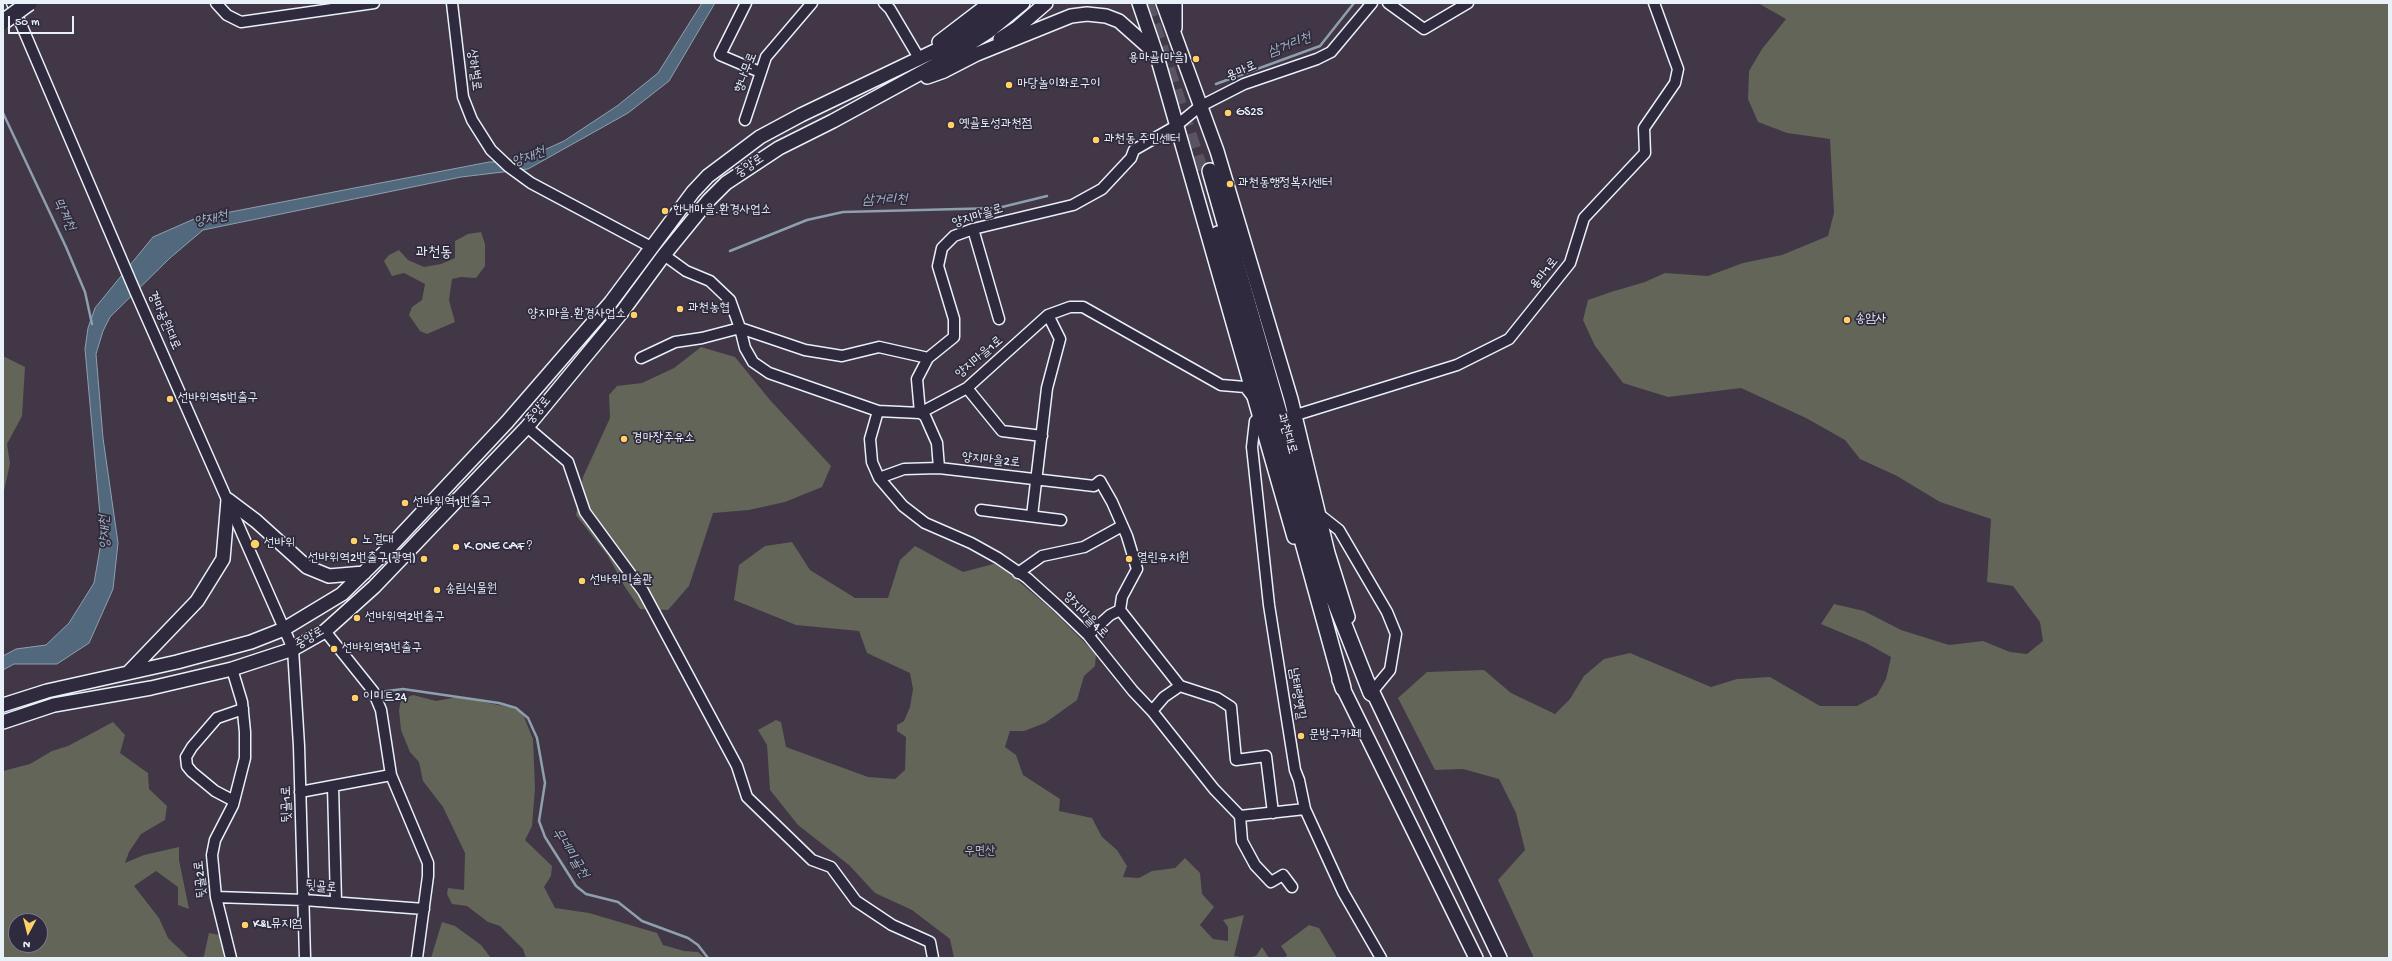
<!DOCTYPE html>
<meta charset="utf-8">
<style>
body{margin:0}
#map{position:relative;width:2392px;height:961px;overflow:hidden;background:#413746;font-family:"Gochi Hand",sans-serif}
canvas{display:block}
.frame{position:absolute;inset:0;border:4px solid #e8f1f8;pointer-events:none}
.north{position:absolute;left:8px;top:913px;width:40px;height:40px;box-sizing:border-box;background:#2f2a3d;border:1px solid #797a88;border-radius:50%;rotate:187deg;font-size:11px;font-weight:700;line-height:16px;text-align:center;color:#e8f1f8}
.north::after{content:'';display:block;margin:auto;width:14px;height:18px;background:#ffd166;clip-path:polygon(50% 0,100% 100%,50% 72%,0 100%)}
.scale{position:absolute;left:8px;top:16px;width:66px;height:18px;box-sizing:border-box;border:2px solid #e8f1f8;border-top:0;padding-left:5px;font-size:12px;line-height:14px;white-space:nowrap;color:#e8f1f8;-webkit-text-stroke:3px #2f2a3d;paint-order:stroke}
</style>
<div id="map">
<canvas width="2392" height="961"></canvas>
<div class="frame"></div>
<div class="north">N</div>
<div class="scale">50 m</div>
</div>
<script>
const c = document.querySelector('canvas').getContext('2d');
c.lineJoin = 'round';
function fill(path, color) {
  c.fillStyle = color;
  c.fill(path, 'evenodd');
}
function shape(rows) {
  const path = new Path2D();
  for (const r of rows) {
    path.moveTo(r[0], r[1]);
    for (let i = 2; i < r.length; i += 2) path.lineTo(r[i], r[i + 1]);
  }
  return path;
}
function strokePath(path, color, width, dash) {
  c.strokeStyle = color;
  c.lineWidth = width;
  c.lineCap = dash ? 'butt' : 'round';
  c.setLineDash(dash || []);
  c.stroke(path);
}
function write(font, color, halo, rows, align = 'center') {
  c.font = font + ' "Gochi Hand","Poor Story",sans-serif';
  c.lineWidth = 3.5;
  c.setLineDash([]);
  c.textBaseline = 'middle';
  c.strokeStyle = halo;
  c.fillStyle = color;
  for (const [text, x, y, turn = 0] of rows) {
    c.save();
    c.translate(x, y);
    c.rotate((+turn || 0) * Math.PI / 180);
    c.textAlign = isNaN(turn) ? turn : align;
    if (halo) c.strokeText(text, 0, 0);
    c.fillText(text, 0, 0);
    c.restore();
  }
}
fill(shape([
 [1758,3,2389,3,2389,958,1534,958,1498,880,1525,850,1516,813,1499,779,1463,769,1435,770,1398,698,1427,672,1484,670,1511,693,1555,714,1570,699,1584,676,1604,659,1630,653,1711,687,1737,679,1770,677,1820,706,1857,706,1877,695,1886,679,1891,657,1866,643,1821,624,1834,604,1864,611,1901,630,1949,645,1983,641,2010,652,2027,654,2043,641,2040,622,2013,586,1987,582,1991,519,1940,502,1897,476,1860,459,1845,440,1806,418,1741,388,1668,397,1623,383,1595,346,1583,320,1588,300,1611,292,1645,282,1665,273,1708,276,1743,263,1782,255,1828,236,1834,213,1830,139,1787,133,1758,122,1748,99,1749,71,1762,49,1786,19],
 [481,232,485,244,485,266,476,278,461,277,452,279,449,300,455,322,427,334,420,331,409,315,412,307,422,300,425,284,404,273,392,276,384,261,389,255,399,250,408,260,424,267,441,264,455,258,455,241,468,234],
 [701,347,735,357,770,400,831,466,822,487,785,502,749,510,713,513,689,586,668,610,640,609,625,587,608,556,576,515,583,477,610,418,609,395,617,386,642,383,674,368],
 [3,356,25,367,22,416,7,444,10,464,3,495],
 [792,542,810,570,855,598,888,598,900,560,915,546,963,572,997,563,1050,608,1096,654,1095,666,1084,676,1077,700,1045,723,1024,731,1010,731,1005,747,1016,755,1023,775,1060,799,1059,811,1092,818,1102,837,1117,850,1127,866,1123,877,1139,878,1152,871,1175,868,1185,858,1200,873,1202,894,1214,907,1200,925,1213,939,1228,941,1228,927,1223,920,1244,915,1234,956,1246,958,1256,956,1262,947,1269,958,954,958,950,939,912,910,875,893,849,865,798,825,770,790,767,745,758,730,776,720,781,722,786,747,868,777,895,779,905,770,906,737,897,731,897,725,904,721,910,707,913,689,910,673,867,653,859,631,796,625,734,600,739,565,765,546],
 [413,695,436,701,458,697,509,707,522,712,533,739,535,788,532,826,525,840,552,866,551,876,544,887,555,908,589,913,657,933,663,945,684,951,698,952,705,958,526,958,523,949,500,926,488,922,467,906,452,904,447,894,448,888,464,890,465,853,443,807,423,781,419,762,410,752,401,730,399,710,401,700],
 [113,722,125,735,120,753,148,773,149,789,167,806,165,820,141,834,129,852,125,863,144,855,179,847,179,860,189,909,178,905,178,887,156,871,134,886,159,918,168,938,189,958,3,958,3,771,30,764,52,751,68,746],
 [16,921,40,921,40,945,16,945],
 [442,922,455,926,481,945,491,958,431,958],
 [1309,925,1319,928,1337,958,1285,958,1287,955,1281,946],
 [209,933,220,935,224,958,201,958,204,956]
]), '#626557');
const water = shape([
 [702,3,715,3,669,81,628,113,528,169,461,177,203,230,170,258,110,317,103,331,96,354,103,438,118,543,113,589,89,643,57,664,14,664,3,670,3,656,16,649,46,645,69,623,94,583,102,537,85,349,88,328,95,308,153,237,194,219,489,162,520,161,564,141,617,106,658,73,702,3]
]);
fill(water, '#52697d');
strokePath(water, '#8e9fae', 1);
strokePath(shape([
 [1216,84,1320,46,1354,3],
 [3,113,66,247,85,292,92,324],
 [730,251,807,220,843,212,998,208,1047,196],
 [379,692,403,689,499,703,516,708,528,718,537,738,545,783,539,821,545,837,576,886,586,894,618,902,642,921,688,938,698,945,708,958],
 [380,692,388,701]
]), '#8e9fae', 2.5);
strokePath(shape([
 [1146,3,1202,174]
]), '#5a5361', 15, [15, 8]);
const minor = shape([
 [12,3,135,291,293,649,299,746,305,958],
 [216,3,227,15,241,22,374,3],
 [452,3,463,97,472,120,491,150,509,167,531,183,651,247],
 [746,3,720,55,760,72],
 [884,3,890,9,916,53],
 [1388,3,1424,29,1468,3],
 [745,120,766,57,812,3],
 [973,229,999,319],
 [664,255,686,271,710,281,730,300,740,328,745,348,753,362,769,373,878,411,920,413,967,388,1048,315,1070,307,1083,307,1221,385,1245,387,1252,396],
 [641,358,675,342,702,338,740,328,805,350,842,356,879,347,928,358],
 [967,388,1002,431,1042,436],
 [878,411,870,439,872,462,879,478,903,506,925,523,971,543,998,558,1027,578,1059,607,1088,635,1133,691,1152,711,1214,789,1240,816,1305,809],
 [1296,415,1457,365,1509,339,1570,263,1584,218,1645,153,1644,128,1675,83,1678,69,1675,61,1654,3],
 [1259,417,1255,421,1252,447,1269,605,1295,770,1299,780,1305,809,1343,892,1381,958],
 [527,427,568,462,585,512,643,591,737,766,747,797,812,860,831,867,856,901,892,925,930,942,933,958],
 [939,468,937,443,925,416,920,413,917,379,928,358,954,337,954,319,938,266,942,248,954,236,973,229,1073,205,1102,189,1131,158,1134,150,1176,126,1199,107,1244,84,1317,59,1331,52,1372,3],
 [879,478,904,469,939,468,1094,486,1100,481,1112,502,1127,536,1137,569,1122,597,1120,610,1110,615,1088,635],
 [981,510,1061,520],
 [1320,515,1339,530,1387,612,1396,634,1390,670,1371,693],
 [1032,516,1047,388,1060,339,1048,315],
 [1018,573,1042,556,1084,547,1122,526],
 [1120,610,1180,686],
 [325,631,373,691,381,710,391,775,428,863,428,876,417,958],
 [1152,711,1164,697,1180,686,1217,698,1231,707,1236,760,1266,756,1273,813],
 [333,786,336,902],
 [300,792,391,775],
 [234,801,215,791,192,772,187,766,186,757,192,747,217,718,243,709],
 [1240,816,1242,841,1255,865,1271,882,1283,875,1292,887],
 [216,897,304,900,424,909],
 [231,958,216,897,212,855,215,840,233,805,245,758,245,732,242,702,232,669]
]);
const major = shape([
 [1139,3,1156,53,1294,537],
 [1163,3,1217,151,1291,399,1328,553,1348,617],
 [1175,28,1175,3],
 [1000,39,1017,28,1046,3],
 [939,42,990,3],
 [927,77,944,71,977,54,1071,16,1087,14,1106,16,1119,21,1155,53],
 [228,500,256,521,307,567,329,576,364,573],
 [128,673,197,601,223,559,228,500],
 [1339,680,1476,958],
 [1369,684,1500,958],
 [3,705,47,691,177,662,251,642,284,629,342,594,388,549,507,422,611,302,693,192,708,176,760,137,801,115,964,37,1007,3],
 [3,722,54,705,151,688,232,669,293,649,325,631,374,587,527,427,622,312,664,255,708,201,726,183,779,148,833,121,941,62,988,32,1023,3]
]);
const highway = shape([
 [1210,171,1328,584,1371,693],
 [1218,234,1343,688]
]);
strokePath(minor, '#e8f1f8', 13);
strokePath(major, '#e8f1f8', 16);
strokePath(highway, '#e8f1f8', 18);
strokePath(minor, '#2f2a3d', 10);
strokePath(major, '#2f2a3d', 13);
strokePath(highway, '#2f2a3d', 15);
const highwayBridge = shape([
 [3,22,29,3]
]);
strokePath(highwayBridge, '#e8f1f8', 18, []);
strokePath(highwayBridge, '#2f2a3d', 15);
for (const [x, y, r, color] of [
 [1196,59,4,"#ffd166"],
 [1009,85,4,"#ffd166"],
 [1228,113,4,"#ffd166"],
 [951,125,4,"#ffd166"],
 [1096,140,4,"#ffd166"],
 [1230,184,4,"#ffd166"],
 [665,211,4,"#ffd166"],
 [680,309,4,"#ffd166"],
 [634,315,4,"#ffd166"],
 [1847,320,4,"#ffd166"],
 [170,399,4,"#ffd166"],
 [624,439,4,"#ffd166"],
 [405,503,4,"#ffd166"],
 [354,541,4,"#ffd166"],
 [255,544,5,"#ffd166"],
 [456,547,4,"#ffd166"],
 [424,559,4,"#ffd166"],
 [1129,559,4,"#ffd166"],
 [582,581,4,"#ffd166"],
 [437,590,4,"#ffd166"],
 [357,618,4,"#ffd166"],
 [334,649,4,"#ffd166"],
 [355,698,4,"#ffd166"],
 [1301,736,4,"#ffd166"],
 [245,925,4,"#ffd166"]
]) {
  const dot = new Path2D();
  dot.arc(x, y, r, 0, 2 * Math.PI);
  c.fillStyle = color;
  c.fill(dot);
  strokePath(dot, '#2f2a3d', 1.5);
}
write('13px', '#e8f1f8', '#2f2a3d', [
 ["용마골(마을)",1188,59,"right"],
 ["마당놀이화로구이",1017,85],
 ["GS25",1236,113],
 ["옛골토성과천점",959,125],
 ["과천동 주민센터",1104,140],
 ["과천동행정복지센터",1238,184],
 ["한내마을.환경사업소",673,211],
 ["과천농협",688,309],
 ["양지마을.환경사업소",626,315,"right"],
 ["송암사",1855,320],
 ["선바위역5번출구",178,399],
 ["경마장주유소",632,439],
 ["선바위역1번출구",413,503],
 ["노걸대",362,541],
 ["선바위",264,544],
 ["K.ONE CAF？",464,547],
 ["선바위역2번출구(광역)",416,559,"right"],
 ["열린유치원",1137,559],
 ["선바위미술관",590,581],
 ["송림식물원",445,590],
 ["선바위역2번출구",365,618],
 ["선바위역3번출구",342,649],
 ["이미트24",363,698],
 ["문방구카페",1309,736],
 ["K&L뮤지엄",253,925]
], 'left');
write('13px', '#e8f1f8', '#2f2a3d', [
 ["상하벌로",473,70,83],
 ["용마로",1242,72,-23],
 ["향나무로",747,73,-69],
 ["중앙로",750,167,-34],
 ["양지마을로",978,217,-17],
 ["용마1로",1545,274,-52],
 ["경마공원대로",163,321,66],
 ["양지마을1로",980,358,-40],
 ["중앙로",539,411,-50],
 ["과천대로",1286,434,74],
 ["양지마을2로",991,461,6],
 ["양지마을4로",1085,616,46],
 ["중앙로",310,639,-30],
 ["남태령옛길",1296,694,81],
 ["뒷골1로",288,804,-92],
 ["뒷골2로",202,879,-96],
 ["뒷골로",321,888,4]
]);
write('13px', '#b2b9b8', '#2f2a3d', [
 ["우면산",980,852]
]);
write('italic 14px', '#a4b4c1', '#2f2a3d', [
 ["삼거리천",1290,46,-21],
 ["양재천",529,158,-20],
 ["삼거리천",885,201,-1],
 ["막계천",63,215,65],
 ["양재천",211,220,-12],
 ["양재천",106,532,-91],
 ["무네미골천",569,854,58]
]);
write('15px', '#e8f1f8', '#2f2a3d', [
 ["과천동",434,254]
]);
</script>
